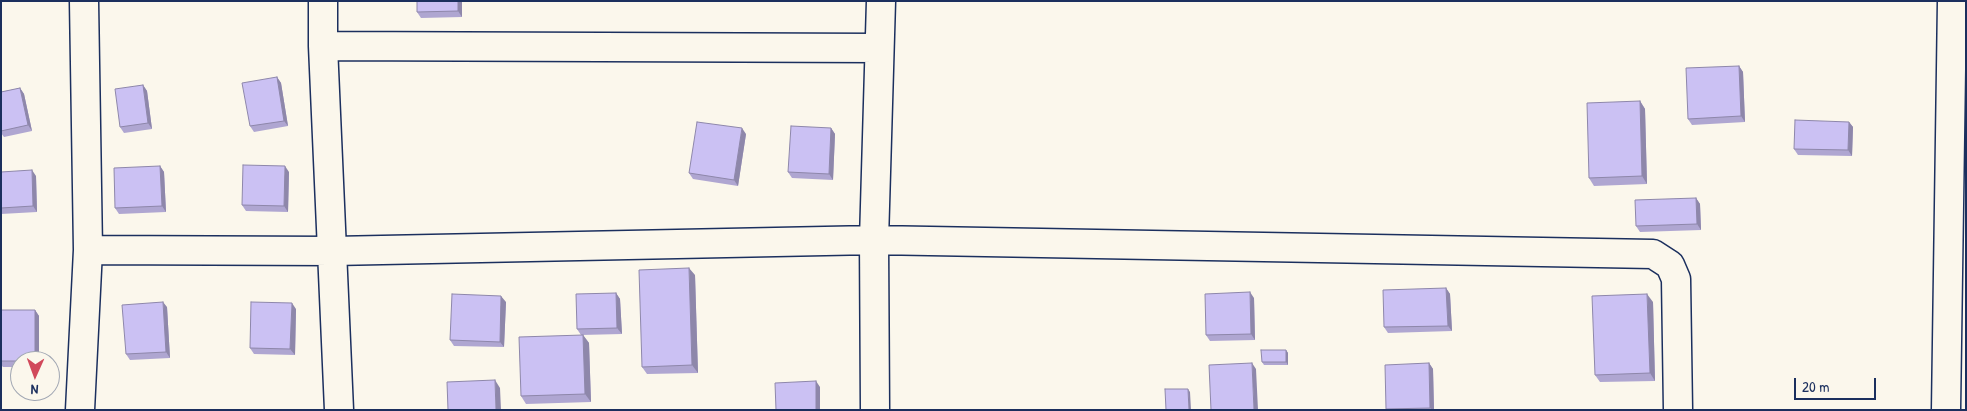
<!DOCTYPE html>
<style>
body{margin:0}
#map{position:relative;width:1967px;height:411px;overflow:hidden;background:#fbf7ec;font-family:"Patrick Hand",sans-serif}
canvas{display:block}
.frame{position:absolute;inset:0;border:2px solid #1b2f5e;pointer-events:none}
.north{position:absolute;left:10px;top:351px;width:50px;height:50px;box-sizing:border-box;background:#fbf7ec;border:1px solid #a1a7b3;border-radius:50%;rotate:182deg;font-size:14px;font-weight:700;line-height:20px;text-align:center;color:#1b2f5e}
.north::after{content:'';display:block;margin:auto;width:18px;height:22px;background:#d1495b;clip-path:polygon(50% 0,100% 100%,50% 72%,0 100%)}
.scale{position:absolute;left:1794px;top:378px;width:82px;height:22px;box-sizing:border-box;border:2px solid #1b2f5e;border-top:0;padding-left:6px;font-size:15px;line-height:18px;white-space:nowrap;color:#1b2f5e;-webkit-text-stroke:4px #fbf7ec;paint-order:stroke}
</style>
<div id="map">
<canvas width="1967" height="411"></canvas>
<div class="frame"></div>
<div class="north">N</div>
<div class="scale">20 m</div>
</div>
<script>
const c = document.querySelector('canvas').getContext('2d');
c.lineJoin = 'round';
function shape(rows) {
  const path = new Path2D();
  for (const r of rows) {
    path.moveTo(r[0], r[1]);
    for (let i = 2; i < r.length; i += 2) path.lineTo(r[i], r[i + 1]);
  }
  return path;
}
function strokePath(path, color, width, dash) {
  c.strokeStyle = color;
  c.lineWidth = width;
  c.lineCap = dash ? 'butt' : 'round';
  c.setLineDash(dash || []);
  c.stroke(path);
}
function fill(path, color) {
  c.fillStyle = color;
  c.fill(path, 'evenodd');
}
const minor = shape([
 [323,1,323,46,339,410],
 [323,46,879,48],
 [88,250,333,251,874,240,1653,254,1670,265,1676,279,1678,410],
 [80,410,88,250,84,1],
 [875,410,874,240,881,1],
 [1946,410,1952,1]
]);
strokePath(minor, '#1b2f5e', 31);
strokePath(minor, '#fbf7ec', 28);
fill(shape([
 [462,1,462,17,421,18,417,12],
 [1739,66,1743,72,1745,122,1692,125,1688,119],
 [277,77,281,83,288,126,254,132,250,126],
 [143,85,147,91,152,129,124,133,120,127],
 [20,88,24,94,32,131,4,137,1,133,1,92],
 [1640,101,1645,109,1647,184,1594,186,1589,178],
 [1849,122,1853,127,1852,156,1798,155,1794,149],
 [831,128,835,134,833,180,792,178,788,172],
 [746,134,738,186,693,179,689,173],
 [160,166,164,172,166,212,119,214,115,208],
 [1,172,36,176,37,212,1,214],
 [289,172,288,212,246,211,242,205],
 [1696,198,1700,204,1701,230,1640,232,1636,226],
 [695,275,698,373,647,374,642,367],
 [1446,288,1450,294,1452,331,1388,333,1384,327],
 [616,293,620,299,622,334,581,335,577,329],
 [1254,298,1255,340,1210,341,1206,335],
 [506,302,504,347,454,346,450,340],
 [1653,302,1655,381,1600,382,1595,375],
 [167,307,170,358,130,360,126,354],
 [296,309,295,355,254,354,250,348],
 [1,310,35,310,39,316,20,361,20,367,3,367,1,365],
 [583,335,589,343,591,402,526,404,521,396],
 [1286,350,1288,353,1288,365,1264,365,1262,362],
 [1429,363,1433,369,1434,410,1387,410,1386,409]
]), '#afa6d1');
fill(shape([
 [458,1,462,1,462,17,458,11],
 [1739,66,1743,72,1745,122,1741,116],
 [277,77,281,83,288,126,284,121],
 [143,85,147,91,152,129,148,123],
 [20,88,24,94,32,131,28,125],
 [1640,101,1645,109,1647,184,1642,176],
 [1849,122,1853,127,1852,156,1848,150],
 [742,128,746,134,738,186,734,180],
 [831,128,835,134,833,180,829,174],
 [160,166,164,172,166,212,162,206],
 [285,166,289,172,288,212,284,206],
 [32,170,36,176,37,212,33,206],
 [1696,198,1700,204,1701,230,1697,224],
 [689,268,695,275,698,373,692,365],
 [1446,288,1450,294,1452,331,1448,326],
 [1250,292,1254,298,1255,340,1251,334],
 [616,293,620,299,622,334,617,328],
 [1647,294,1653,302,1655,381,1650,373],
 [501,296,506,302,504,347,500,342],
 [163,302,167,307,170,358,166,352],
 [292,303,296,309,295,355,290,349],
 [35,310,39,316,39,361,35,361],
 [583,335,589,343,591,402,585,394],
 [1286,350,1288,353,1288,365,1286,362],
 [1252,363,1256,369,1258,410,1254,410],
 [1429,363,1433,369,1434,410,1432,410,1430,408],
 [495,380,500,388,501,410,496,410],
 [816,381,820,387,820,410,816,410],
 [1188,389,1190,392,1191,410,1189,410]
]), '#8e87aa');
const building = shape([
 [417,1,458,1,458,11,417,12,417,1],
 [1739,66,1741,116,1688,119,1686,68,1739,66],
 [277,77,284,121,250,126,242,83,277,77],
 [143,85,148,123,120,127,115,89,143,85],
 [20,88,28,125,1,131,1,92,20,88],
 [1640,101,1642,176,1589,178,1587,103,1640,101],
 [1795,120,1849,122,1848,150,1794,149,1795,120],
 [697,122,742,128,734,180,689,173,697,122],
 [791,126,831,128,829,174,788,172,791,126],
 [243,165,285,166,284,206,242,205,243,165],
 [160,166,162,206,115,208,114,168,160,166],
 [32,170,33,206,1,208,1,172,32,170],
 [1696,198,1697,224,1636,226,1635,200,1696,198],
 [689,268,692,365,642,367,639,270,689,268],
 [1446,288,1448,326,1384,327,1383,290,1446,288],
 [1250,292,1251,334,1206,335,1205,294,1250,292],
 [616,293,617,328,577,329,576,294,616,293],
 [452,294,501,296,500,342,450,340,452,294],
 [1647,294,1650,373,1595,375,1592,296,1647,294],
 [163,302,166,352,126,354,122,305,163,302],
 [251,302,292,303,290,349,250,348,251,302],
 [1,310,35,310,35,361,1,361,1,310],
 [583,335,585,394,521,396,519,337,583,335],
 [1261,350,1286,350,1286,362,1262,362,1261,350],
 [1252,363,1254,410,1211,410,1209,365,1252,363],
 [1429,363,1430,408,1386,409,1385,365,1429,363],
 [495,380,496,410,448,410,447,382,495,380],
 [816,381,816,410,776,410,775,383,816,381],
 [1165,389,1188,389,1189,410,1166,410,1165,389]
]);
fill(building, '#cbc1f3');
strokePath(building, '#8e87aa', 1);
</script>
